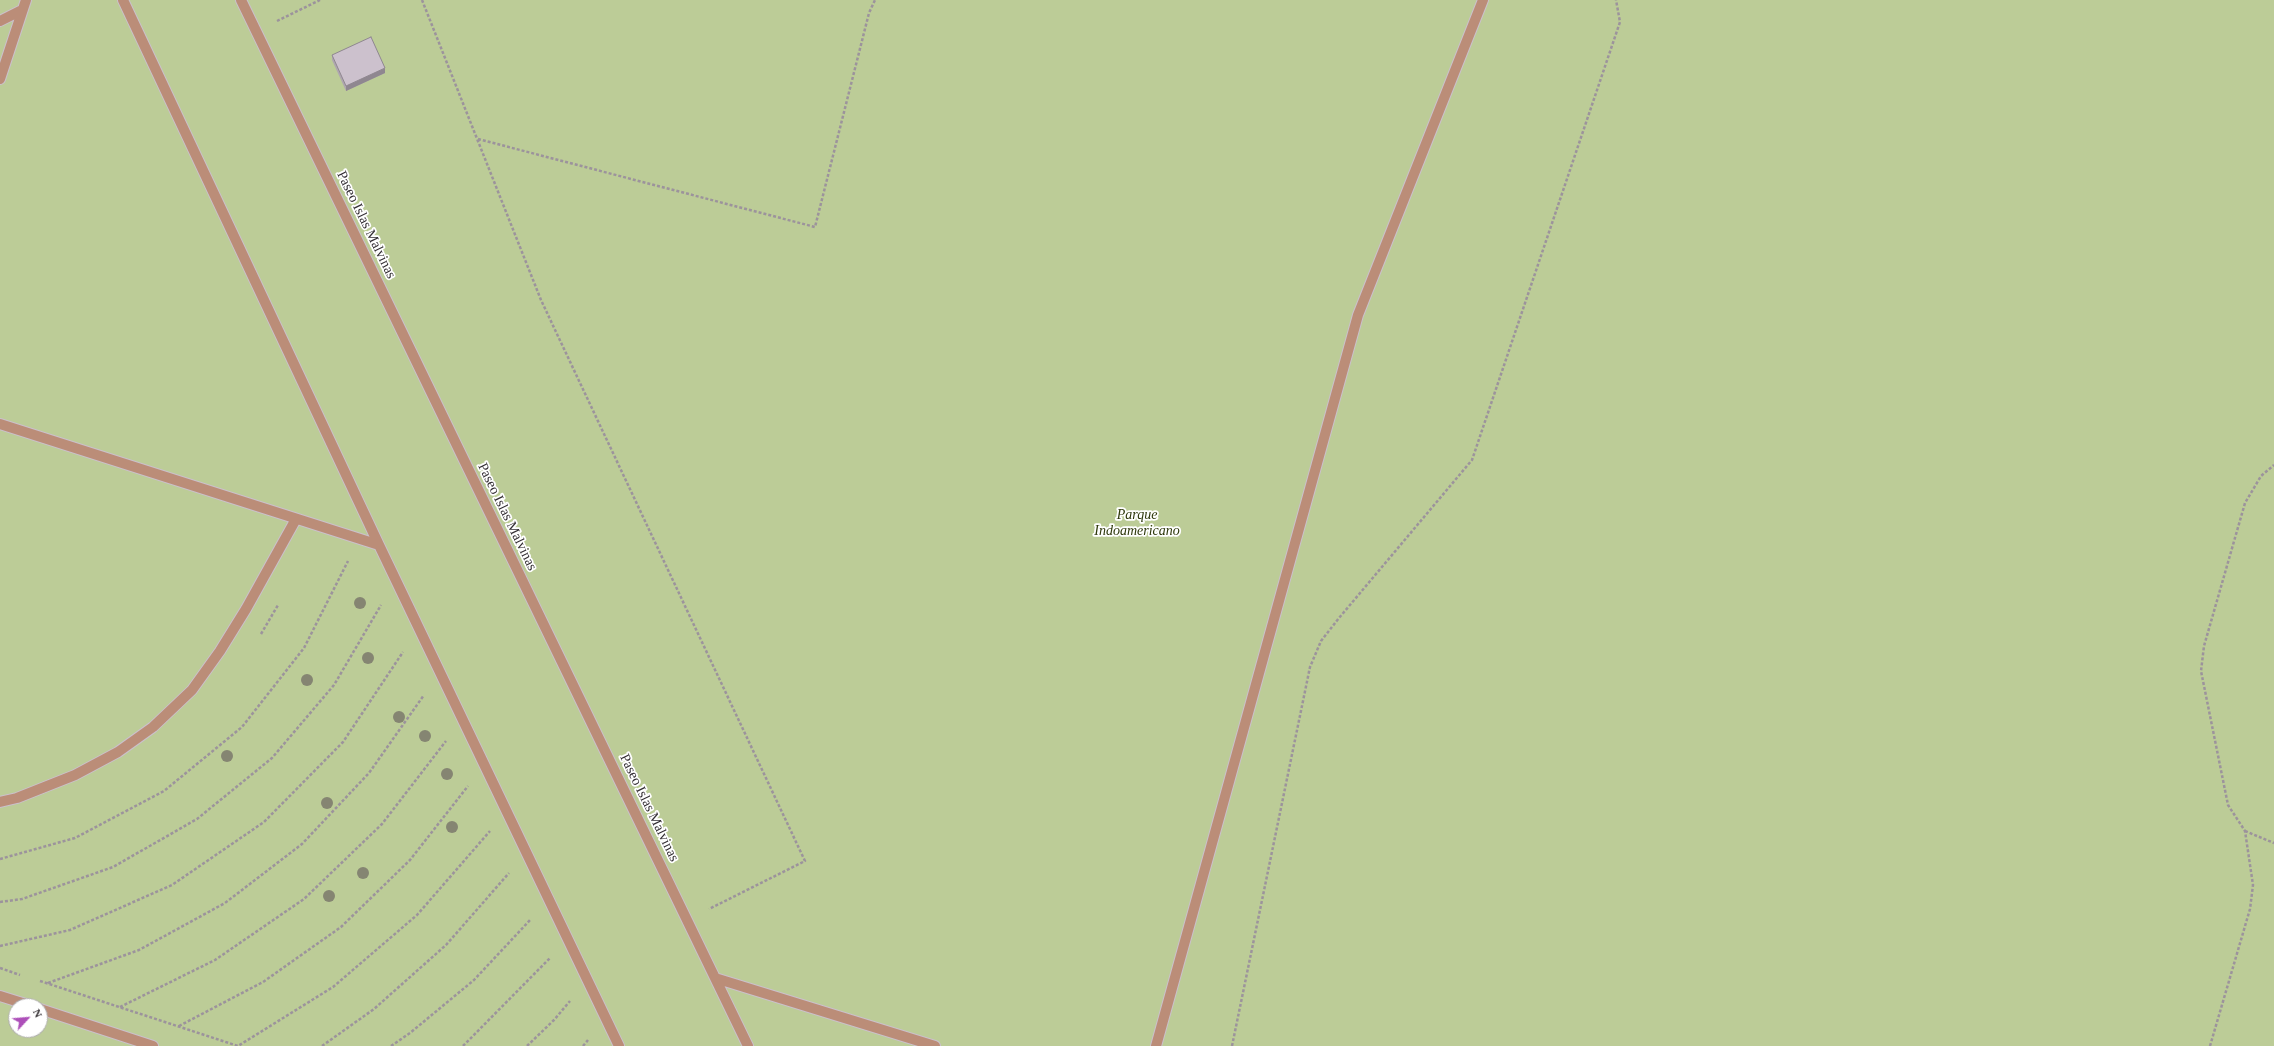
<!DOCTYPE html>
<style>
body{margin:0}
#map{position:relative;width:2274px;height:1046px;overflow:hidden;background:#f1e5f2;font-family:Georgia,serif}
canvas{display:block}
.north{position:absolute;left:8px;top:998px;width:40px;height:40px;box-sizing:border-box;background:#fff;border:1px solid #adabad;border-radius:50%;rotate:64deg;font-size:11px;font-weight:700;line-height:16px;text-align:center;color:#332e33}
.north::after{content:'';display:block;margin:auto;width:14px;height:18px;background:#ad4fb9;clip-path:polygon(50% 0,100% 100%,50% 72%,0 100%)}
</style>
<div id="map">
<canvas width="2274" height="1046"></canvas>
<div class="north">N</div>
</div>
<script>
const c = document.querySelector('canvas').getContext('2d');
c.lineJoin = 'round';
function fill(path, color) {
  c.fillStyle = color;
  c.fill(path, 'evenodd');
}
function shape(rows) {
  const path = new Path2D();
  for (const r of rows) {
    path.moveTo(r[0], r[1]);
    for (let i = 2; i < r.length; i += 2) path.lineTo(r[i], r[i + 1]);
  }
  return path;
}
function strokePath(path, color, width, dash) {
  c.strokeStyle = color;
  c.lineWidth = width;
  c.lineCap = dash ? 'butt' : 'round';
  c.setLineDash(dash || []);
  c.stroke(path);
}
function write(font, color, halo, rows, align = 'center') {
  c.font = font + ' Georgia,serif';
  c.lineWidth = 3.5;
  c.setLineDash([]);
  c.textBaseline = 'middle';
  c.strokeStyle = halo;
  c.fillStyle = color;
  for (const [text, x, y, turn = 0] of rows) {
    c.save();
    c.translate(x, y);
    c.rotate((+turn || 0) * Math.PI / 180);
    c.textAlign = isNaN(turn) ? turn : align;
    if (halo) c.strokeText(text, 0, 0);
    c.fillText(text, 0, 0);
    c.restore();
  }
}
fill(shape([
 [0,0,2274,0,2274,1046,0,1046],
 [16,1006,40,1006,40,1030,16,1030]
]), '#bccc97');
const minor = shape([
 [123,0,379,545,619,1046],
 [241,0,748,1046],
 [0,21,22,10],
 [0,79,26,0],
 [0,424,379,545],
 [0,802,17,798,75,775,118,752,153,727,192,690,220,651,246,609,296,519],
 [715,978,935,1046],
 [0,996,32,1006],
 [40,1009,153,1046],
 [1156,1046,1358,315,1483,0]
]);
strokePath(minor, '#cbc0cc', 12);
strokePath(shape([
 [422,0,541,300,805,861,709,909],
 [277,21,320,0],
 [478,139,815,227,869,13,875,0],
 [261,634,278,605],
 [2245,831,2274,843],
 [0,859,75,838,164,791,242,727,304,648,348,561],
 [0,902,22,899,113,867,197,819,272,758,334,685,381,605],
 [0,946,70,930,172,885,264,822,343,742,403,652],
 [0,968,20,975],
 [40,981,238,1046,333,987,417,915,490,831],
 [48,983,139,950,225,903,302,844,369,773,424,695],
 [120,1007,215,960,304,899,382,824,446,741],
 [179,1026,263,982,341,927,410,860,468,786],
 [322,1046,374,1009,446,945,509,873],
 [391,1046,410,1033,474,980,531,919],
 [463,1046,550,958],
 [527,1046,554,1020,570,1001],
 [583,1046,588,1040],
 [1232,1046,1310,667,1321,641,1339,618,1472,460,1620,22,1616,0],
 [2210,1046,2250,909,2253,885,2245,831,2228,805,2201,671,2204,646,2245,503,2261,476,2274,465]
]), '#9c939c', 2.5, [3, 2]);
strokePath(minor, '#bb8d78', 10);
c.fillStyle = '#858572';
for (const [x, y] of [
 [360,603],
 [368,658],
 [307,680],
 [399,717],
 [425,736],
 [227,756],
 [447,774],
 [327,803],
 [452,827],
 [363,873],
 [329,896]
]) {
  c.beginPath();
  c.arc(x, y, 6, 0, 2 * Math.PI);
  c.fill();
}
fill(shape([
 [332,55,385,73,346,91,332,60]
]), '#afa6b0');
fill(shape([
 [385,68,385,73,346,91,346,86]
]), '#8f8790');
const building = shape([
 [371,37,385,68,346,86,332,55,371,37]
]);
fill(building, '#ccc1cd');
strokePath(building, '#8f8790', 1);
write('14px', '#332e33', '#fff', [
 ["Paseo Islas Malvinas",366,225,64],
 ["Paseo Islas Malvinas",507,517,64],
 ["Paseo Islas Malvinas",649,808,64]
]);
write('italic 14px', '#2d370a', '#fff', [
 ["Parque",1137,515],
 ["Indoamericano",1137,531]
]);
</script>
